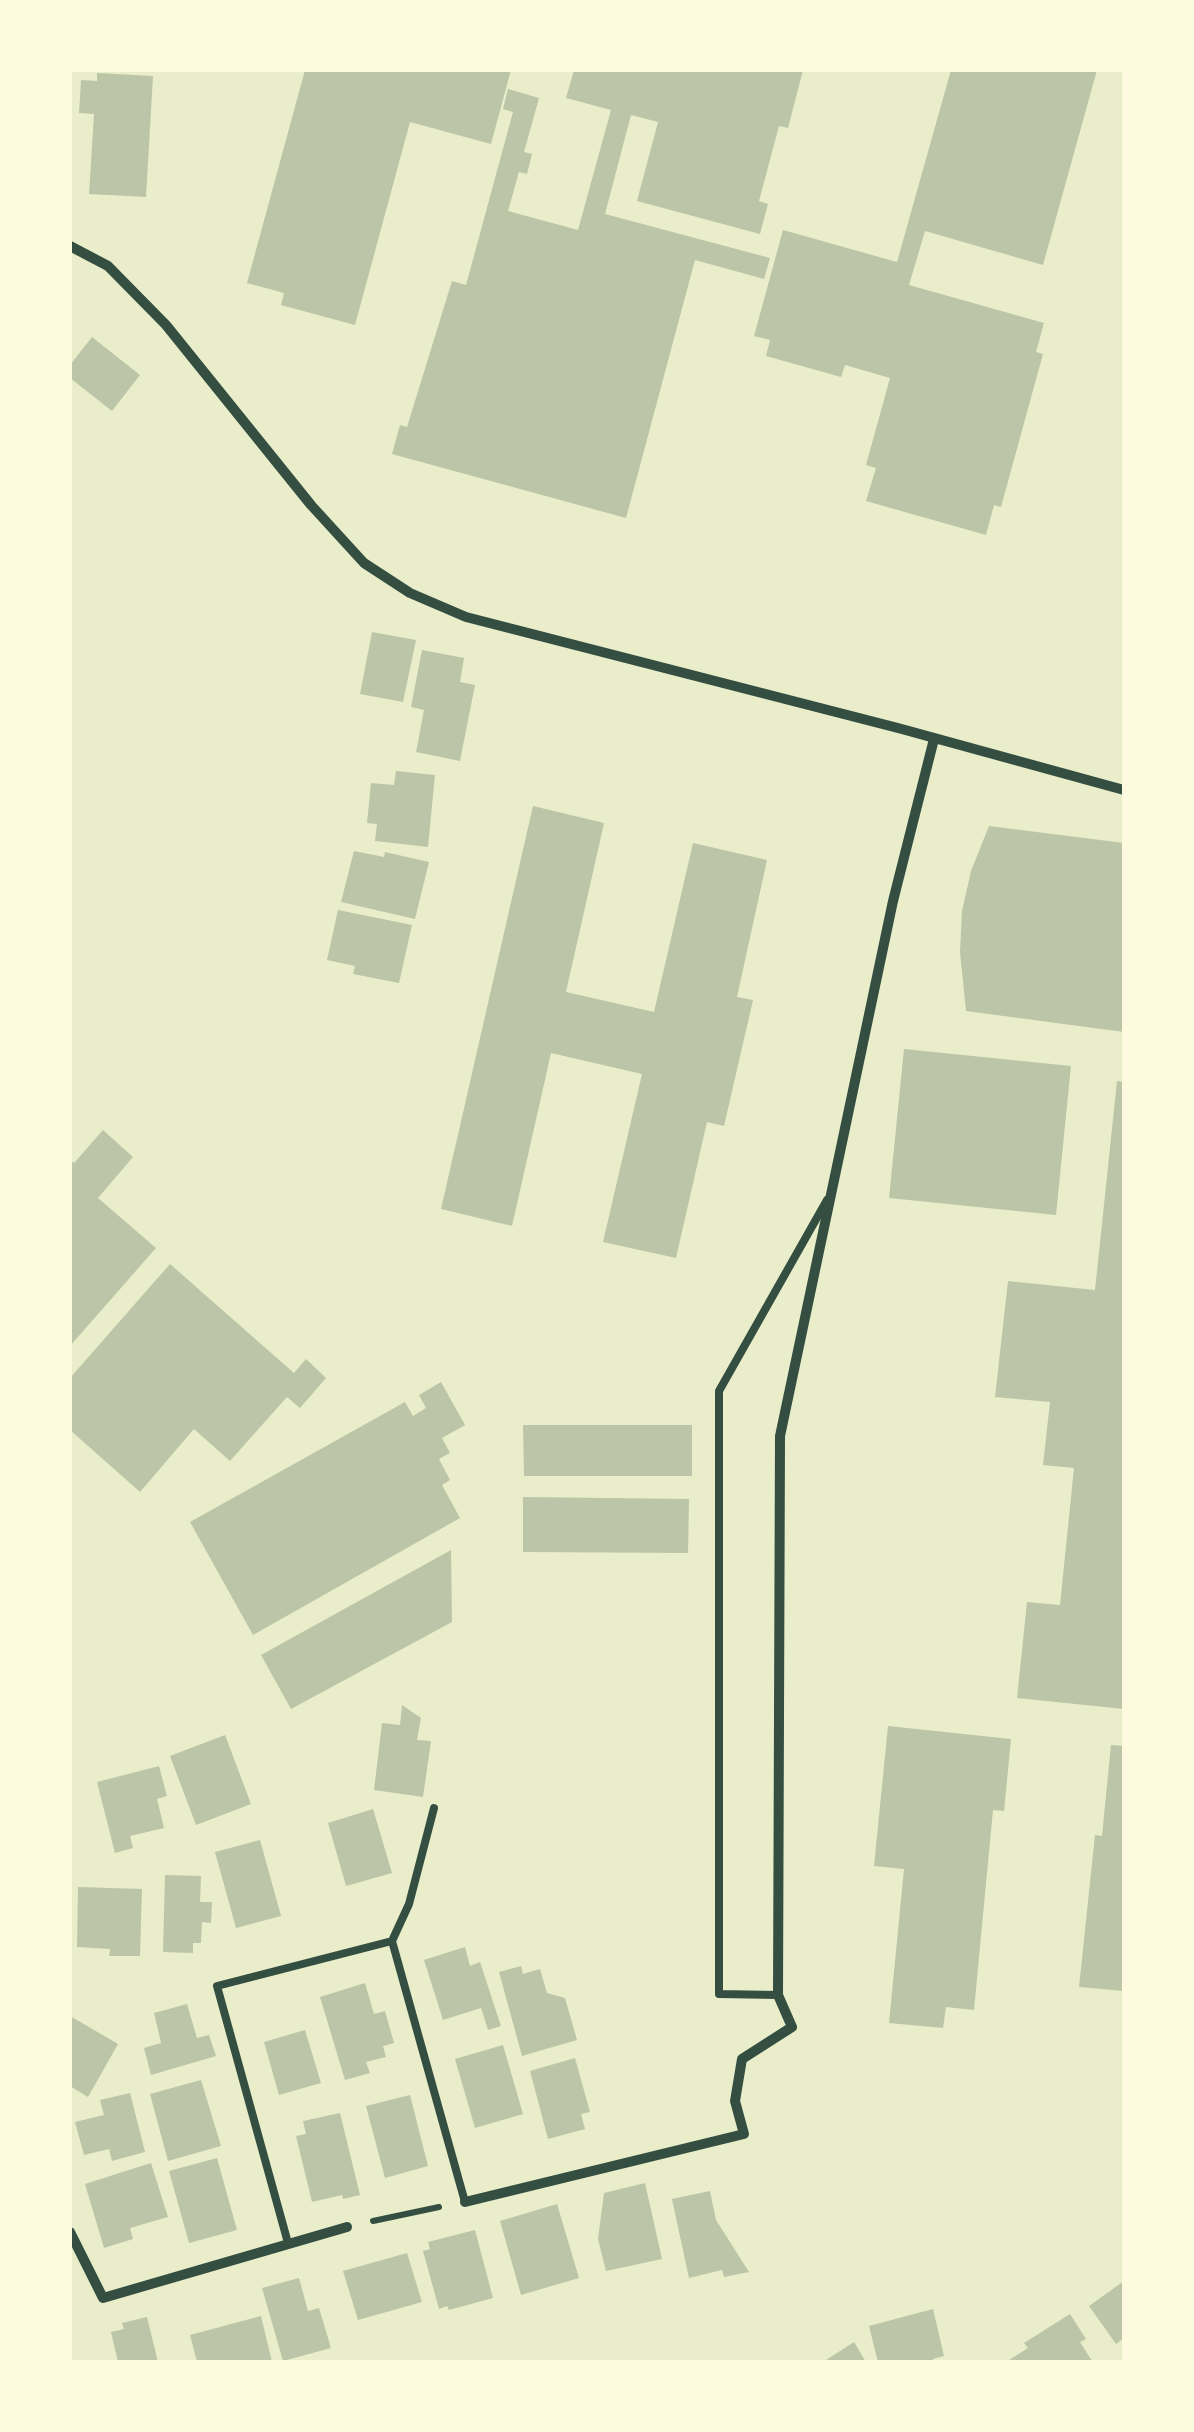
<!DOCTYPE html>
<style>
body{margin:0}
#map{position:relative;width:1194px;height:2432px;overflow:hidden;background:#e9edc9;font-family:"Fira Sans Condensed",sans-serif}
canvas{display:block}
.frame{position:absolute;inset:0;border:72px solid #fefae0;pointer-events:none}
</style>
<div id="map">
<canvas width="1194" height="2432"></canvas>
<div class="frame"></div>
</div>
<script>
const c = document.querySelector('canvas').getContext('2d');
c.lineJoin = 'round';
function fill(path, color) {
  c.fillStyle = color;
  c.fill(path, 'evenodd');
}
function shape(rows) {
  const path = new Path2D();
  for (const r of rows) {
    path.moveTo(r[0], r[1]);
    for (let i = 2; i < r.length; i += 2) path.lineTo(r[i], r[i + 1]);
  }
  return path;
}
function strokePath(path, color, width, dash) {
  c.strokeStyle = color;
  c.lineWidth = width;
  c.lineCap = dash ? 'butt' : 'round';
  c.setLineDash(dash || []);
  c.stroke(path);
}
fill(shape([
 [305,70,511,70,491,144,410,122,355,325,281,305,284,293,247,283],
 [574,70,803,70,788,128,779,126,759,201,768,204,760,234,637,201,658,122,631,115,605,214,770,258,764,279,695,260,626,518,392,454,400,425,407,427,452,281,466,285,513,112,503,109,508,89,539,98,524,152,532,154,527,174,519,172,508,211,578,230,611,110,566,98],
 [951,70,1097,70,1043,265,925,231,909,285,1044,323,1036,352,1043,354,1001,507,994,505,986,535,866,501,876,468,866,465,890,378,845,365,841,377,766,356,770,340,754,336,783,230,897,262],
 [97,73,153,76,146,197,89,194,94,114,79,113,81,80,97,81],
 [92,337,140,375,112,411,70,378,70,365],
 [372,632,416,640,403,702,360,694],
 [422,650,464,658,460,682,475,685,460,761,416,752,424,710,411,707],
 [396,771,435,775,428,847,375,841,377,824,367,823,371,783,394,785],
 [533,806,604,823,566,992,654,1012,693,843,767,860,737,997,753,1000,724,1126,707,1122,676,1258,603,1242,642,1074,551,1053,512,1226,441,1209],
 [989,826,1124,843,1124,1032,966,1011,960,952,962,911,971,871],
 [354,851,384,857,385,852,429,862,415,919,341,902],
 [338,910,412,925,399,983,353,974,355,966,327,960],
 [904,1049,1071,1066,1056,1215,889,1198],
 [1117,1081,1124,1082,1124,1709,1017,1698,1027,1602,1060,1605,1074,1468,1043,1465,1050,1402,995,1397,1008,1281,1095,1290],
 [103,1130,133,1157,98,1198,156,1248,70,1346,70,1160,74,1163],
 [170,1264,294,1373,306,1359,326,1378,300,1408,287,1397,230,1461,194,1429,140,1492,70,1430,70,1378],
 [441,1382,465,1425,442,1438,450,1453,439,1459,450,1480,442,1485,460,1518,253,1635,190,1522,405,1402,413,1416,426,1408,419,1395],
 [523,1425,692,1425,692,1476,524,1476],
 [523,1497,689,1499,688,1553,523,1552],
 [451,1550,452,1622,291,1709,261,1655],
 [402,1705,421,1718,417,1740,431,1741,423,1797,374,1790,382,1723,400,1725],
 [888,1726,1011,1739,1004,1811,993,1810,974,2010,946,2007,943,2028,889,2023,904,1869,874,1866],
 [225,1735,251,1804,196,1825,170,1756],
 [1111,1745,1124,1746,1124,1991,1079,1987,1095,1835,1102,1836],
 [159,1766,167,1796,157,1799,164,1828,130,1836,133,1848,115,1853,97,1782],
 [373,1809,392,1873,346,1886,328,1823],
 [260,1840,281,1916,236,1928,215,1852],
 [165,1875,201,1876,200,1902,212,1902,211,1923,202,1922,201,1943,193,1943,193,1953,163,1952],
 [78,1887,142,1889,140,1956,109,1956,110,1949,77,1947],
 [465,1947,470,1966,480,1962,501,2026,488,2030,481,2008,443,2020,424,1960],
 [521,1966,523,1974,540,1969,547,1993,565,1998,577,2040,522,2056,499,1972],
 [365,1983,374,2014,385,2011,394,2043,383,2046,386,2057,366,2062,370,2073,345,2080,320,1997],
 [187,2004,197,2038,209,2035,216,2056,151,2075,144,2048,161,2043,154,2013],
 [70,2016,118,2044,88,2097,70,2086],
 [305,2030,321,2083,279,2095,264,2042],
 [503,2045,523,2114,475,2128,455,2059],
 [575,2058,590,2112,581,2114,585,2129,548,2139,530,2071],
 [201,2080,221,2146,168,2161,150,2094],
 [130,2093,145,2152,112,2161,109,2149,84,2155,75,2122,104,2115,100,2100],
 [410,2095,428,2166,385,2178,366,2106],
 [340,2113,360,2195,343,2199,342,2195,312,2202,296,2136,306,2134,303,2121],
 [217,2158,237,2230,189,2243,169,2171],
 [151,2163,168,2217,130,2228,133,2239,104,2248,85,2184],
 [645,2183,662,2259,606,2271,598,2239,604,2193],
 [710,2191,716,2220,749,2272,724,2277,722,2270,689,2278,672,2199],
 [557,2204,579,2278,521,2295,500,2221],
 [475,2230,493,2298,449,2310,447,2306,439,2309,423,2251,430,2249,428,2242],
 [407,2253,422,2302,358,2320,343,2271],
 [299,2278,308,2311,319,2308,331,2348,283,2361,262,2288],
 [1124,2281,1124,2338,1116,2344,1089,2306],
 [933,2309,944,2356,933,2359,933,2362,878,2362,869,2326],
 [1070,2314,1086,2339,1080,2342,1092,2361,1006,2362,1028,2348,1024,2343],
 [261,2316,272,2362,197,2362,190,2335],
 [147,2317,158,2362,118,2362,111,2332,124,2329,122,2323],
 [854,2342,866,2362,823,2362]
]), '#bcc5a7');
strokePath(shape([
 [373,2221,439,2207]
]), '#344e41', 6);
strokePath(shape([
 [392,1941,409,1904,434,1808],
 [778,1995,719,1994,719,1391,827,1200],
 [288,2243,217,1986,392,1941,465,2202]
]), '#344e41', 8);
strokePath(shape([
 [70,246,108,266,166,325,311,505,364,563,410,593,466,617,898,728,1124,790],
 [465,2202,744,2134,735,2101,742,2059,792,2027,778,1995,780,1436,893,901,934,739],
 [70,2232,103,2298,347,2227]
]), '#344e41', 10);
</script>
